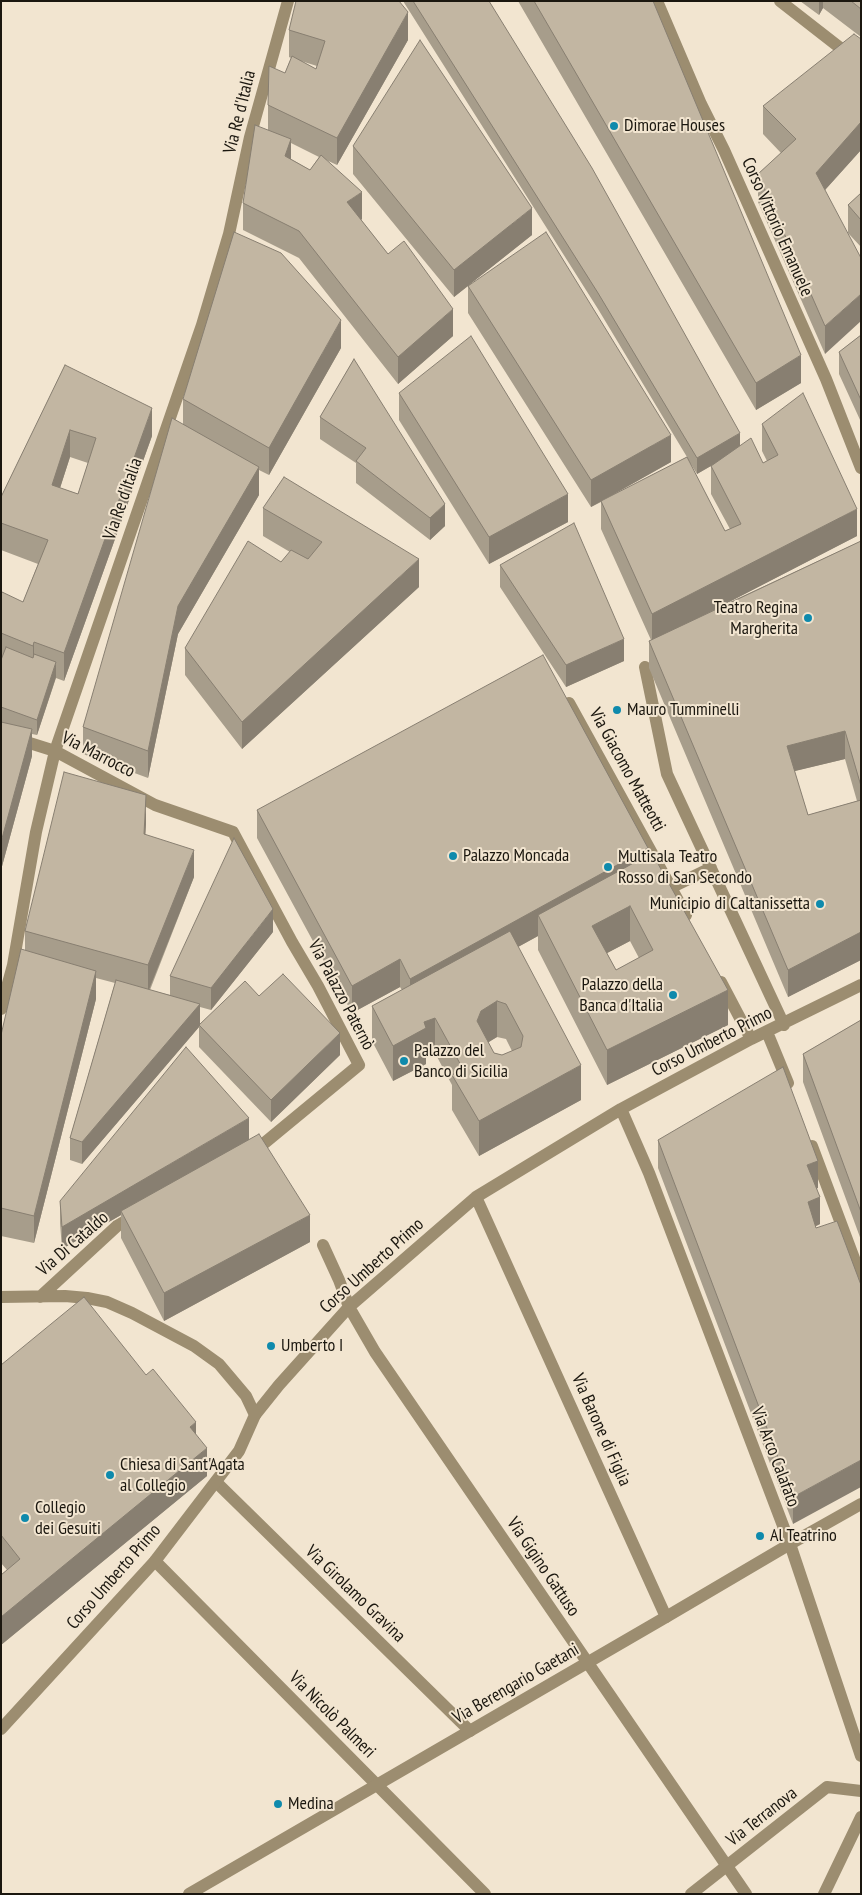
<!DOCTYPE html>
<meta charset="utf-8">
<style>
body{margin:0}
#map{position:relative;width:862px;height:1895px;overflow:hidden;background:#f2e5d0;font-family:"PT Sans Narrow",sans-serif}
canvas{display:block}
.frame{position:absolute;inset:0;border:2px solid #1b170f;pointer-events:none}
</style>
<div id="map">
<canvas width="862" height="1895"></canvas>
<div class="frame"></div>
</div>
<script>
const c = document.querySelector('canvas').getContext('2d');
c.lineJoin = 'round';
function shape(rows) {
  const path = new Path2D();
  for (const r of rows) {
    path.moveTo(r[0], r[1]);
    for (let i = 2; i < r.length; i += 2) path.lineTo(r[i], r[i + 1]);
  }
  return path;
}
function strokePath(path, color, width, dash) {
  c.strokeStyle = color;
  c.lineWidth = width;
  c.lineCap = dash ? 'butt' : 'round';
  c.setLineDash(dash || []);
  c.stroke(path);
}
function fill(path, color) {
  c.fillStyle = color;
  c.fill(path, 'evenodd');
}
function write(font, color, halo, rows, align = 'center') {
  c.font = font + ' "PT Sans Narrow",sans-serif';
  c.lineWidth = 4;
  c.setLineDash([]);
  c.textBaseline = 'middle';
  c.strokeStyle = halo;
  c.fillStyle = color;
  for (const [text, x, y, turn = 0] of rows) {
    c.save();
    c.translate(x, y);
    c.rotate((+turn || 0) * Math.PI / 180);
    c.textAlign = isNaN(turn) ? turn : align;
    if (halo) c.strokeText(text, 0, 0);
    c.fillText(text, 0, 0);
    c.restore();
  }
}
strokePath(shape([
 [645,667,667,774,784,1025],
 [569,703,686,915],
 [672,887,711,868],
 [721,982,751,1039],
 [767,1032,788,1083],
 [621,1109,649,1173,790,1544,861,1756],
 [812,1146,861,1277],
 [476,1197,666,1617],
 [323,1245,339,1280,349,1307,375,1352,746,1894],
 [255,1415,279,1385,349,1307,476,1197,621,1109,751,1039,861,985],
 [216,1482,470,1731],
 [155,1561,485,1894]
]), '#9c8d70', 12);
strokePath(shape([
 [1,734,55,751,155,805,233,832,292,942,318,986,359,1065,262,1145,251,1151],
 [1,1009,13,965,36,832,55,751,202,325,229,234,250,137,288,1],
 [1,1297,65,1296,87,1298,107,1302,132,1313,194,1346,219,1364,246,1396,255,1415,239,1451,155,1561,1,1729],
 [40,1297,117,1226,136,1215],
 [189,1894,666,1617,790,1544,861,1504],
 [691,1894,827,1787,861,1791],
 [824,1894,861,1817]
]), '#9c8d70', 12);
strokePath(shape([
 [657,1,701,104,724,150,826,379,861,468],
 [780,1,848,54,861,62]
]), '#9c8d70', 12);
fill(shape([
 [403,1,489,1,740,446,763,463,767,461,762,451,762,424,857,536,717,608,861,541,861,960,788,997,649,668,649,641,651,640,601,529,601,502,591,507,468,313,468,286,454,297,353,174,353,146,532,235,470,284,671,462,602,501,687,457,598,309],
 [687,458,697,474,718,462,711,466,711,494,730,529,725,531],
 [845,759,857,801,808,815,794,771],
 [518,1,653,1,801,383,756,410],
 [800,1,861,1,861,37,823,8,819,15],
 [289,30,408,40,337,165,326,160,362,219,361,220,453,336,398,384,299,258,243,230,243,203,268,130,268,105,285,73,291,58,289,57],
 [301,61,317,66,316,69],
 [291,143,319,157,310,170,291,159],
 [861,39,861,150,825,190,825,354,758,202,758,174,781,153,763,134,763,106],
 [861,193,861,247,848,233,848,205],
 [861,335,861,422,839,374,839,352],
 [341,348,269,475,259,470,259,495,178,634,148,778,83,754,83,727,183,424,183,399],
 [354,359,445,526,430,540,356,483,356,463,320,439,320,417],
 [65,365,152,436,64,681,56,678,37,735,32,734,32,756,1,870,1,595,23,602,38,564,1,550,1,497],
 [70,457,88,463,78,494,60,488],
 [399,393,568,522,489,564,399,420],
 [263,508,419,587,242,749,185,675,185,648,281,562,290,552,263,536],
 [500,565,624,661,566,687,500,587],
 [257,810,648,855,728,1025,607,1085,538,950,538,936,518,947,581,1100,479,1156,452,1110,452,1085,435,1053,426,1057,426,1064,393,1081,372,1041,372,1006,402,990,400,987,352,1013,257,838],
 [630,941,639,958,616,970,607,953],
 [497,1037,506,1039,512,1051,502,1055,494,1053,488,1042],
 [146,823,145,835,194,877,150,990,170,995,170,976,273,932,211,1010,200,1007,200,1025,259,996,340,1055,271,1122,199,1047,199,1027,82,1164,70,1160,70,1138,115,983,96,978,96,999,34,1243,1,1236,1,1035,25,950,25,931],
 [861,1020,861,1240,803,1082,803,1054],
 [249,1139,310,1242,164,1321,121,1238,121,1215,62,1249,60,1223,60,1201],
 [658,1140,818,1188,817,1188,820,1224,816,1226,793,1524,658,1168],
 [1,1365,146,1375,196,1435,207,1476,1,1645,1,1575,7,1570,1,1563]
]), '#a79d8b');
fill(shape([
 [819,1,823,1,823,8,819,15],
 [408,12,408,40,337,165,337,138],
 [861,122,861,150,816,200,816,173],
 [291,139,291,167,285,156],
 [362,192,362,219,347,230,347,202],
 [532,208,532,235,454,297,454,270],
 [861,294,861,321,825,354,825,326],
 [453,309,453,336,398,384,398,357],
 [341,320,341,348,269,475,269,448],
 [801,355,801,383,756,410,756,383],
 [152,408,152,436,64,681,64,653],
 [70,430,70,457,52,513,52,485],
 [740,433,740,449,697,474,697,458],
 [671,435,671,462,591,507,591,480],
 [259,467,259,495,178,634,148,778,148,751,178,606],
 [568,494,568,522,489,564,489,537],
 [445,504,445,526,430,540,430,518],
 [857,509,857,536,652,642,652,614],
 [419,559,419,587,242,749,242,722],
 [624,639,624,661,566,687,566,665],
 [34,642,34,670,33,673,33,646],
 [56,662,56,677,37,735,37,720],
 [32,729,32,756,1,870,1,842],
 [845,731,845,759,787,773,787,746],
 [146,795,146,823,144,862,144,834],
 [648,848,648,875,538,915,538,936,410,1006,410,979],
 [194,850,194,877,148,992,148,965],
 [630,906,630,941,592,961,592,926],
 [273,909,273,932,211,1010,211,988],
 [861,932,861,960,788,997,788,970],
 [400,959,400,987,352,1013,352,986],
 [96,971,96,999,34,1243,34,1216],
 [728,990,728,1025,607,1085,607,1050],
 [497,1001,497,1037,481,1047,477,1021,481,1011],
 [200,1004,200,1026,199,1025,199,1027,82,1164,82,1142],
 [435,1018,435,1053,426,1057,426,1064,393,1081,393,1046,424,1022],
 [340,1033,340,1055,271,1122,271,1100],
 [581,1065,581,1100,479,1156,479,1121],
 [249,1118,249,1140,121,1211,121,1215,62,1249,62,1227],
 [818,1161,818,1188,807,1192,807,1165],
 [820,1197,820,1224,808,1230,808,1202],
 [310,1215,310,1242,164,1321,164,1293],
 [196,1422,196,1449,190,1427],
 [207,1448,207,1476,1,1645,1,1617],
 [861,1460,861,1487,793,1524,793,1497]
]), '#887f71');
const building = shape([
 [296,1,399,1,408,12,337,138,268,105,269,66,285,73,292,56,316,69,325,41,289,30,296,1],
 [413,1,489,1,592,168,740,433,697,458,598,293,413,1],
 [534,1,653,1,801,355,756,383,534,1],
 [851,1,861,1,861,9,851,1],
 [854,34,861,39,861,122,816,173,861,258,861,294,825,326,758,174,796,139,763,106,854,34],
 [420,40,532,208,454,270,353,146,420,40],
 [255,125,291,139,285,156,310,170,321,155,362,192,347,202,388,254,404,241,453,309,398,357,299,231,243,203,255,125],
 [861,193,861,220,848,205,861,193],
 [234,232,281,253,341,320,269,448,183,399,234,232],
 [546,232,671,435,591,480,468,286,546,232],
 [861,335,861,400,839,352,861,335],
 [471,336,568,494,489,537,399,393,471,336],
 [354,359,445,504,430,518,356,461,366,448,320,417,354,359],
 [65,365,152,408,64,653,34,642,33,646,1,633,1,595,2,592,23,602,48,540,1,523,1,497,65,365],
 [70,430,96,438,78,494,52,485,70,430],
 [803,393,857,509,652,614,601,501,687,457,725,531,741,524,711,466,751,438,763,463,778,455,762,424,803,393],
 [172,418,259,467,178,606,148,751,83,727,172,418],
 [284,477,419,559,242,722,185,648,248,541,281,562,291,550,308,559,322,542,263,508,284,477],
 [574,523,624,639,566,665,500,565,574,523],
 [861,541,861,786,845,731,787,746,808,815,861,800,861,932,788,970,649,641,861,541],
 [6,647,33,658,34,654,56,662,37,720,1,707,1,660,6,647],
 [543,655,648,848,410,979,400,959,352,986,257,810,543,655],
 [1,722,32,729,1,842,1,722],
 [64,772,146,795,144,834,194,850,148,965,25,931,64,772],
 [234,838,273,909,211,988,170,976,234,838],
 [652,853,728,990,607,1050,538,915,652,853],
 [630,906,653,950,616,970,592,926,630,906],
 [510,931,581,1065,479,1121,452,1075,463,1069,435,1018,424,1022,426,1028,393,1046,372,1006,510,931],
 [497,1001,506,1004,523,1036,521,1047,502,1055,494,1053,477,1021,481,1011,497,1001],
 [21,949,96,971,34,1216,1,1208,1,1035,21,949],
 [283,974,340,1033,271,1100,199,1025,245,981,259,996,283,974],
 [116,980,200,1004,82,1142,70,1138,116,980],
 [861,1020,861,1212,803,1054,861,1020],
 [186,1047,249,1118,62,1227,60,1201,186,1047],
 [783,1067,818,1161,807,1165,820,1197,808,1202,816,1228,837,1221,861,1285,861,1460,793,1497,658,1140,783,1067],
 [259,1134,310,1215,164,1293,121,1211,259,1134],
 [84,1297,146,1375,153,1369,196,1422,190,1427,207,1448,1,1617,1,1575,20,1559,1,1535,1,1365,84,1297]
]);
fill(building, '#c2b6a2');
strokePath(building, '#887f71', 1);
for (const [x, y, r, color] of [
 [614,126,5,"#0f8aac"],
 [808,618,5,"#0f8aac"],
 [617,710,5,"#0f8aac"],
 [453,856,5,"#0f8aac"],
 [608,867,5,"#0f8aac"],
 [820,904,5,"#0f8aac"],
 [673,995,5,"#0f8aac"],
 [404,1061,5,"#0f8aac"],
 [271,1346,5,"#0f8aac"],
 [110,1475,5,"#0f8aac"],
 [25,1518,5,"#0f8aac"],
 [760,1536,5,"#0f8aac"],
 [278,1804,5,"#0f8aac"]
]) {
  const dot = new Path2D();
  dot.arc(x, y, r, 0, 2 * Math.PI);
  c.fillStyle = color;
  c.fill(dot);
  strokePath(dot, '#f2e5d0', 2);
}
write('18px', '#1b170f', '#f2e5d0', [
 ["Via Re d'Italia",240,112,-76],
 ["Corso Vittorio Emanuele",777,227,66],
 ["Via Re d'Italia",123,499,-71],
 ["Via Marrocco",98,755,27],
 ["Via Giacomo Matteotti",627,770,61],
 ["Via Palazzo Paternò",341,995,62],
 ["Corso Umberto Primo",712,1042,-27],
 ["Via Di Cataldo",73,1244,-41],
 ["Corso Umberto Primo",372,1266,-42],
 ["Via Barone di Figlia",601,1430,66],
 ["Via Arco Calafato",775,1457,69],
 ["Via Gigino Gattuso",543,1567,56],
 ["Corso Umberto Primo",114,1577,-49],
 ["Via Girolamo Gravina",355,1594,44],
 ["Via Berengario Gaetani",516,1684,-30],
 ["Via Nicolò Palmeri",332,1715,45],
 ["Via Terranova",762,1817,-38]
]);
write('18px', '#1b170f', '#f2e5d0', [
 ["Dimorae Houses",624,126],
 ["Teatro Regina",798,608,"right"],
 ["Margherita",798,629,"right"],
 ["Mauro Tumminelli",627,710],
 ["Palazzo Moncada",463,856],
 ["Multisala Teatro",618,857],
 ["Rosso di San Secondo",618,878],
 ["Municipio di Caltanissetta",810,904,"right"],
 ["Palazzo della",663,985,"right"],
 ["Banca d'Italia",663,1006,"right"],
 ["Palazzo del",414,1051],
 ["Banco di Sicilia",414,1072],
 ["Umberto I",281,1346],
 ["Chiesa di Sant'Agata",120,1465],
 ["al Collegio",120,1486],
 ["Collegio",35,1508],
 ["dei Gesuiti",35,1529],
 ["Al Teatrino",770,1536],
 ["Medina",288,1804]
], 'left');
</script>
